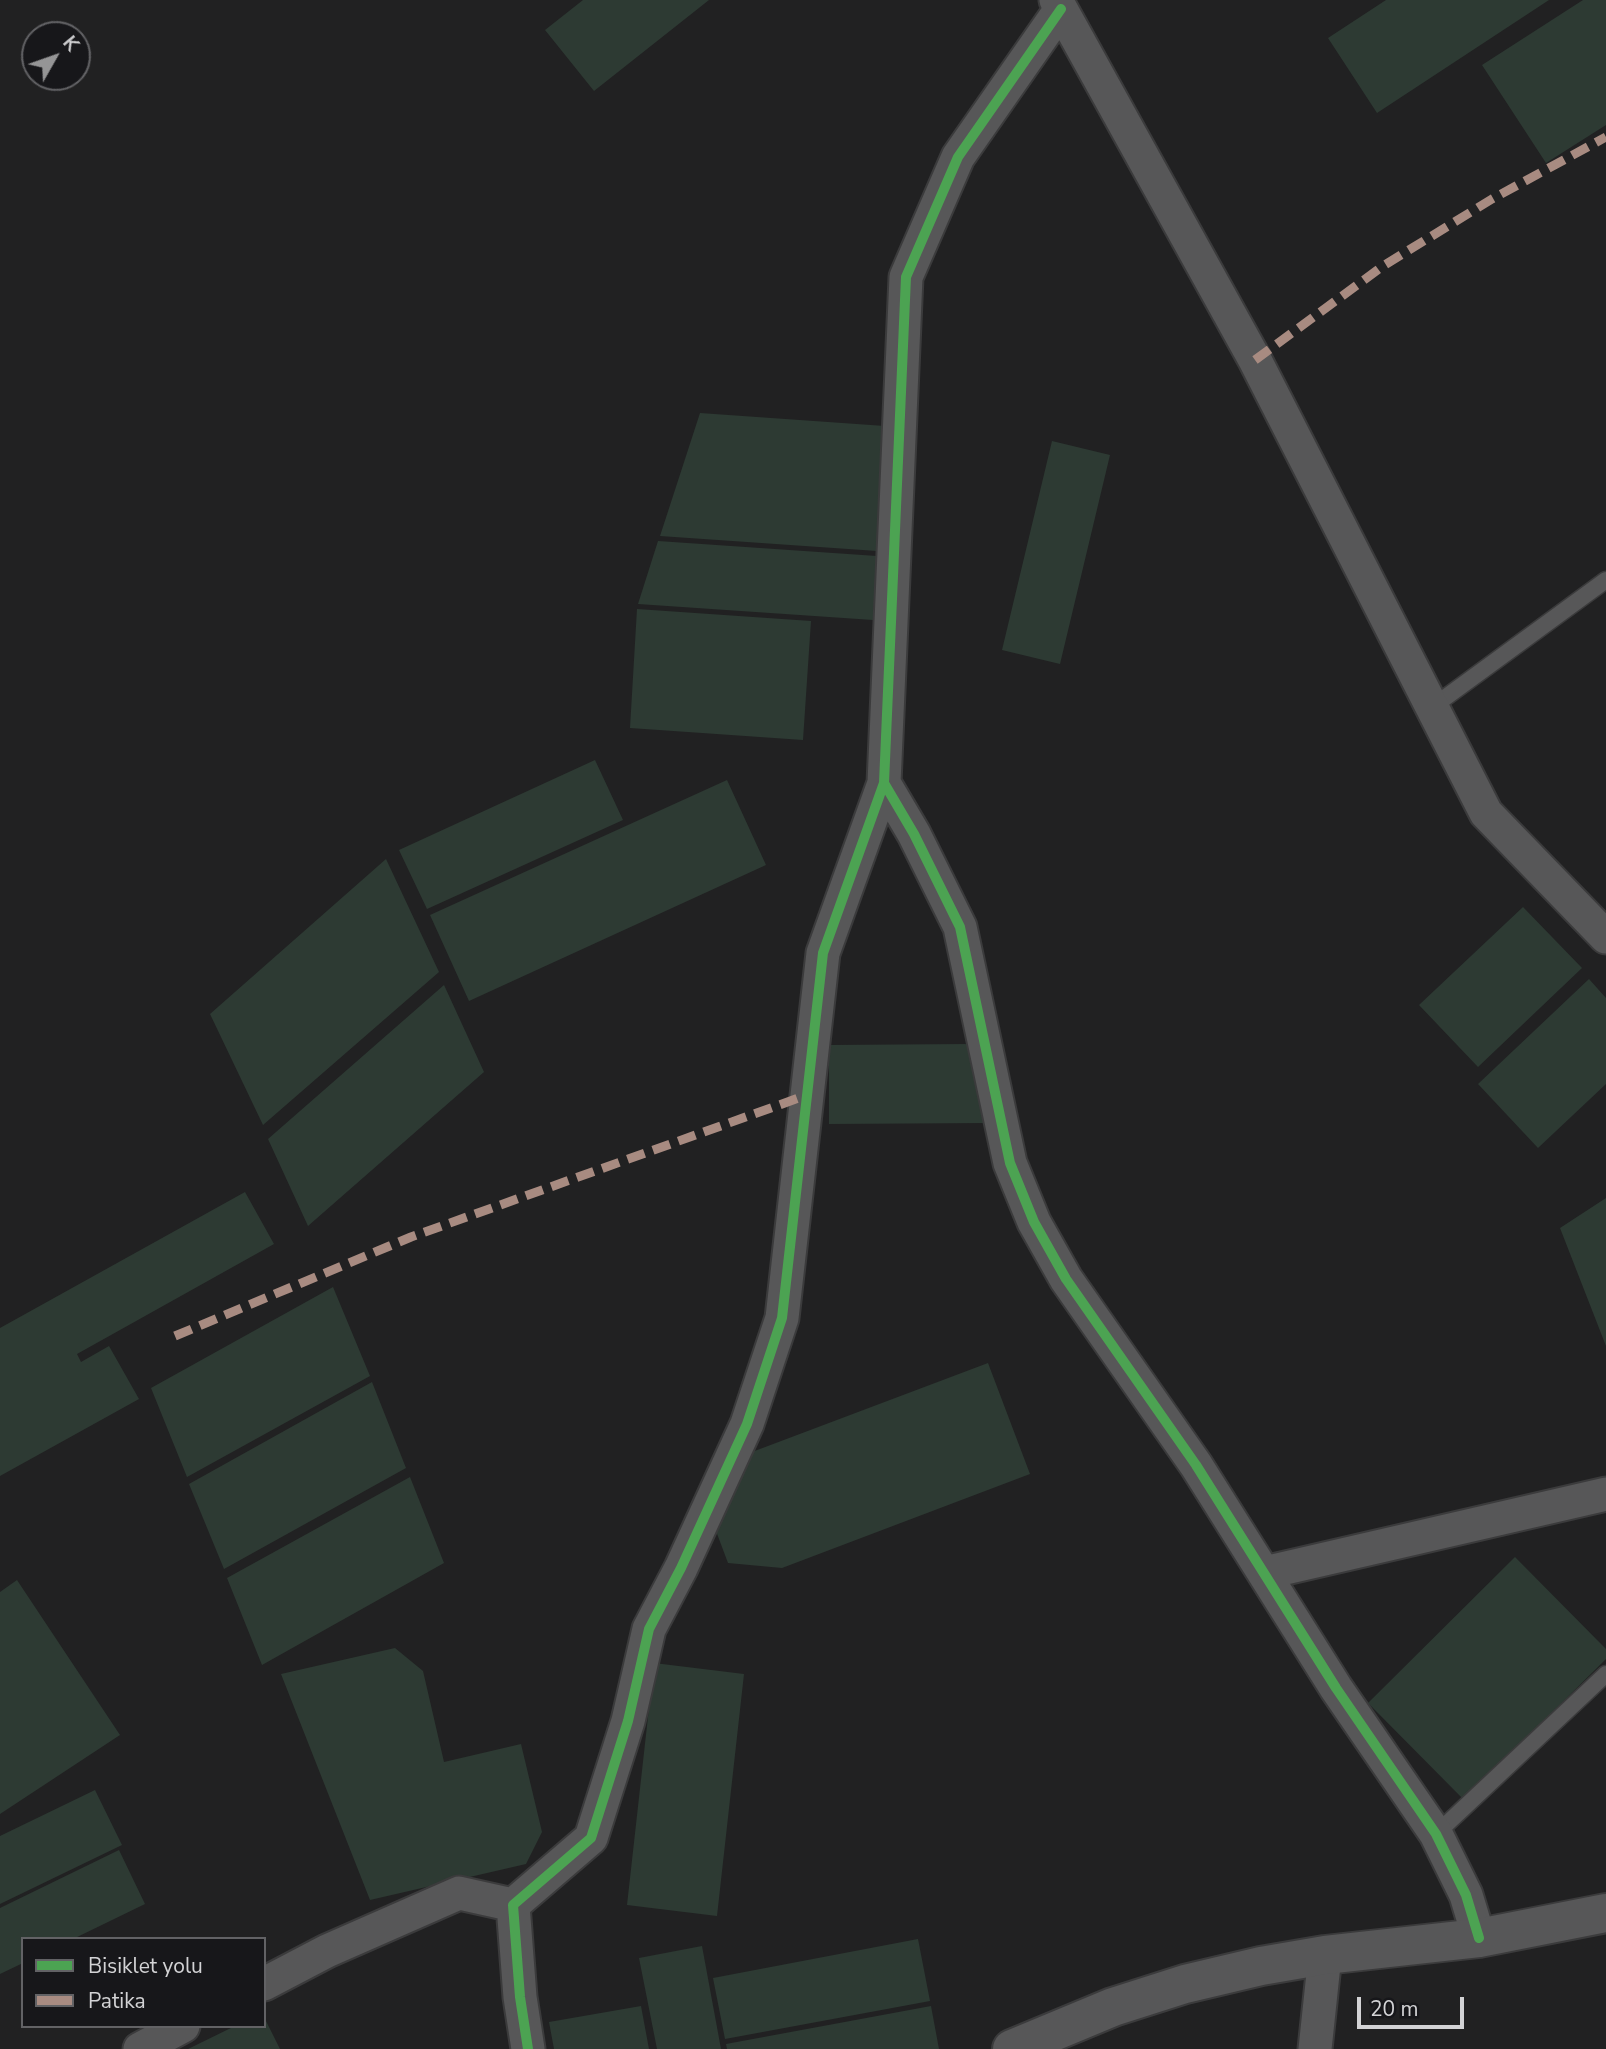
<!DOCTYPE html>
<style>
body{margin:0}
#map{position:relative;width:1606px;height:2049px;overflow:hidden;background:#212122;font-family:"Nunito Sans",sans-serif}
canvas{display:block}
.legend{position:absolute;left:21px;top:1937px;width:245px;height:91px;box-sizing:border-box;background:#17171a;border:2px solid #626265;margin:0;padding:9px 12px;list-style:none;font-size:21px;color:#d3d3d5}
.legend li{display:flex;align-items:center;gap:14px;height:35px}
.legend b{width:35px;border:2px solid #626265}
.north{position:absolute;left:21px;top:21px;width:70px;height:70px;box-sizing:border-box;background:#17171a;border:2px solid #626265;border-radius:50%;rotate:50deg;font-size:19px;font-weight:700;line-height:28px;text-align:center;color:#d3d3d5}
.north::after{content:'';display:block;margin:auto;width:24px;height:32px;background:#959596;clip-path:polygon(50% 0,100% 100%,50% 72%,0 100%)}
.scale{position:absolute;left:1357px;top:1997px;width:107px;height:32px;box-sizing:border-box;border:4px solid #d3d3d5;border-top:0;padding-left:9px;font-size:21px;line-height:24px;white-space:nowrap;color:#d3d3d5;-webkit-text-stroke:5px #17171a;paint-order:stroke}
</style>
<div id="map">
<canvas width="1606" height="2049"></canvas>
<ul class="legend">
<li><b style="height:9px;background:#4ca352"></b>Bisiklet yolu</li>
<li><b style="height:9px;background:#a88b81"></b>Patika</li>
</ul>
<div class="north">K</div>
<div class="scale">20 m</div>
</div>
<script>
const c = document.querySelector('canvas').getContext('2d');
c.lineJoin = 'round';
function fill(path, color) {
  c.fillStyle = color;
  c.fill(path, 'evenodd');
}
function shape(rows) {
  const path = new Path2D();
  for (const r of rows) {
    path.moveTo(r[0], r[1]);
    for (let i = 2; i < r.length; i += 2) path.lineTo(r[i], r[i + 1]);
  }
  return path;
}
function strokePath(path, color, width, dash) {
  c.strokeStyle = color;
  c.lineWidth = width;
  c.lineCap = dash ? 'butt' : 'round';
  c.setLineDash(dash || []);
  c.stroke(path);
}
fill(shape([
 [583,0,709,0,594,91,545,30],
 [1386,0,1549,0,1377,113,1328,38],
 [1583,0,1606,0,1606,125,1546,163,1482,65],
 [700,413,885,426,877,551,660,536],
 [1052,441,1110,455,1060,664,1002,650],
 [658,541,877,556,873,620,638,604],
 [637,609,811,621,803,740,630,728],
 [595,760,623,820,427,909,399,850],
 [727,780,766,865,469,1001,430,915],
 [386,859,439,972,263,1125,210,1014],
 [1523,907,1582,968,1478,1067,1419,1005],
 [1589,979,1606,998,1606,1084,1538,1148,1478,1084],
 [444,985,484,1072,308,1226,268,1139],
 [969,1044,989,1123,829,1124,829,1045],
 [245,1192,274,1244,77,1354,81,1362,109,1346,139,1399,0,1476,0,1328],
 [1606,1198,1606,1346,1560,1228],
 [333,1287,370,1376,187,1477,151,1388],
 [988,1363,1030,1474,782,1568,728,1563,713,1523,752,1452],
 [372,1382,406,1468,224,1569,189,1484],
 [410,1477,444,1563,262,1665,227,1578],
 [1515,1557,1606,1649,1606,1659,1464,1800,1368,1703],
 [17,1580,120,1735,0,1814,0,1592],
 [395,1648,423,1671,444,1762,521,1744,542,1832,526,1864,370,1900,281,1674],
 [654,1663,744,1674,717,1916,627,1905],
 [95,1790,122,1845,0,1904,0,1836],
 [119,1850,145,1904,73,1939,23,1939,23,1963,0,1974,0,1908],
 [918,1939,930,2001,725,2039,713,1978],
 [702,1946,721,2049,657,2049,639,1958],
 [641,2006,649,2049,554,2049,549,2022],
 [931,2006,939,2049,727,2049,726,2044],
 [264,2017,280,2049,188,2049,235,2026,264,2026]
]), '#2d3a33');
const service = shape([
 [1431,708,1606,580],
 [1436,1834,1606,1674]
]);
const minor = shape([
 [1056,0,1255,360,1486,813,1606,937],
 [1061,9,958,157,906,277,884,783,914,834,960,927,1010,1163,1034,1222,1066,1279,1196,1465,1336,1688,1436,1834,1466,1895,1479,1938],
 [1264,1573,1606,1494],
 [264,1984,327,1951,459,1893,513,1905],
 [140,2049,183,2026],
 [528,2049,520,1997,513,1905,591,1838,628,1721,649,1629,681,1568,747,1424,782,1318,823,953,884,783],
 [1315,2049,1325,1955]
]);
const tertiary = shape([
 [1012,2049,1113,2007,1185,1984,1261,1966,1325,1955,1479,1938,1606,1913]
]);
strokePath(service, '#3b3b3c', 19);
strokePath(minor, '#3b3b3c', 37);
strokePath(tertiary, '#3b3b3c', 42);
strokePath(service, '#575758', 16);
strokePath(minor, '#575758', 33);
strokePath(tertiary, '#575758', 38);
strokePath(shape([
 [1255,360,1383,266,1492,199,1606,137],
 [175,1336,411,1237,807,1095]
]), '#a88b81', 9, [18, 9]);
strokePath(shape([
 [1061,9,958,157,906,277,884,783,914,834,960,927,1010,1163,1034,1222,1066,1279,1196,1465,1336,1688,1436,1834,1466,1895,1479,1938],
 [528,2049,520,1997,513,1905,591,1838,628,1721,649,1629,681,1568,747,1424,782,1318,823,953,884,783]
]), '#4ca352', 10);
</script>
